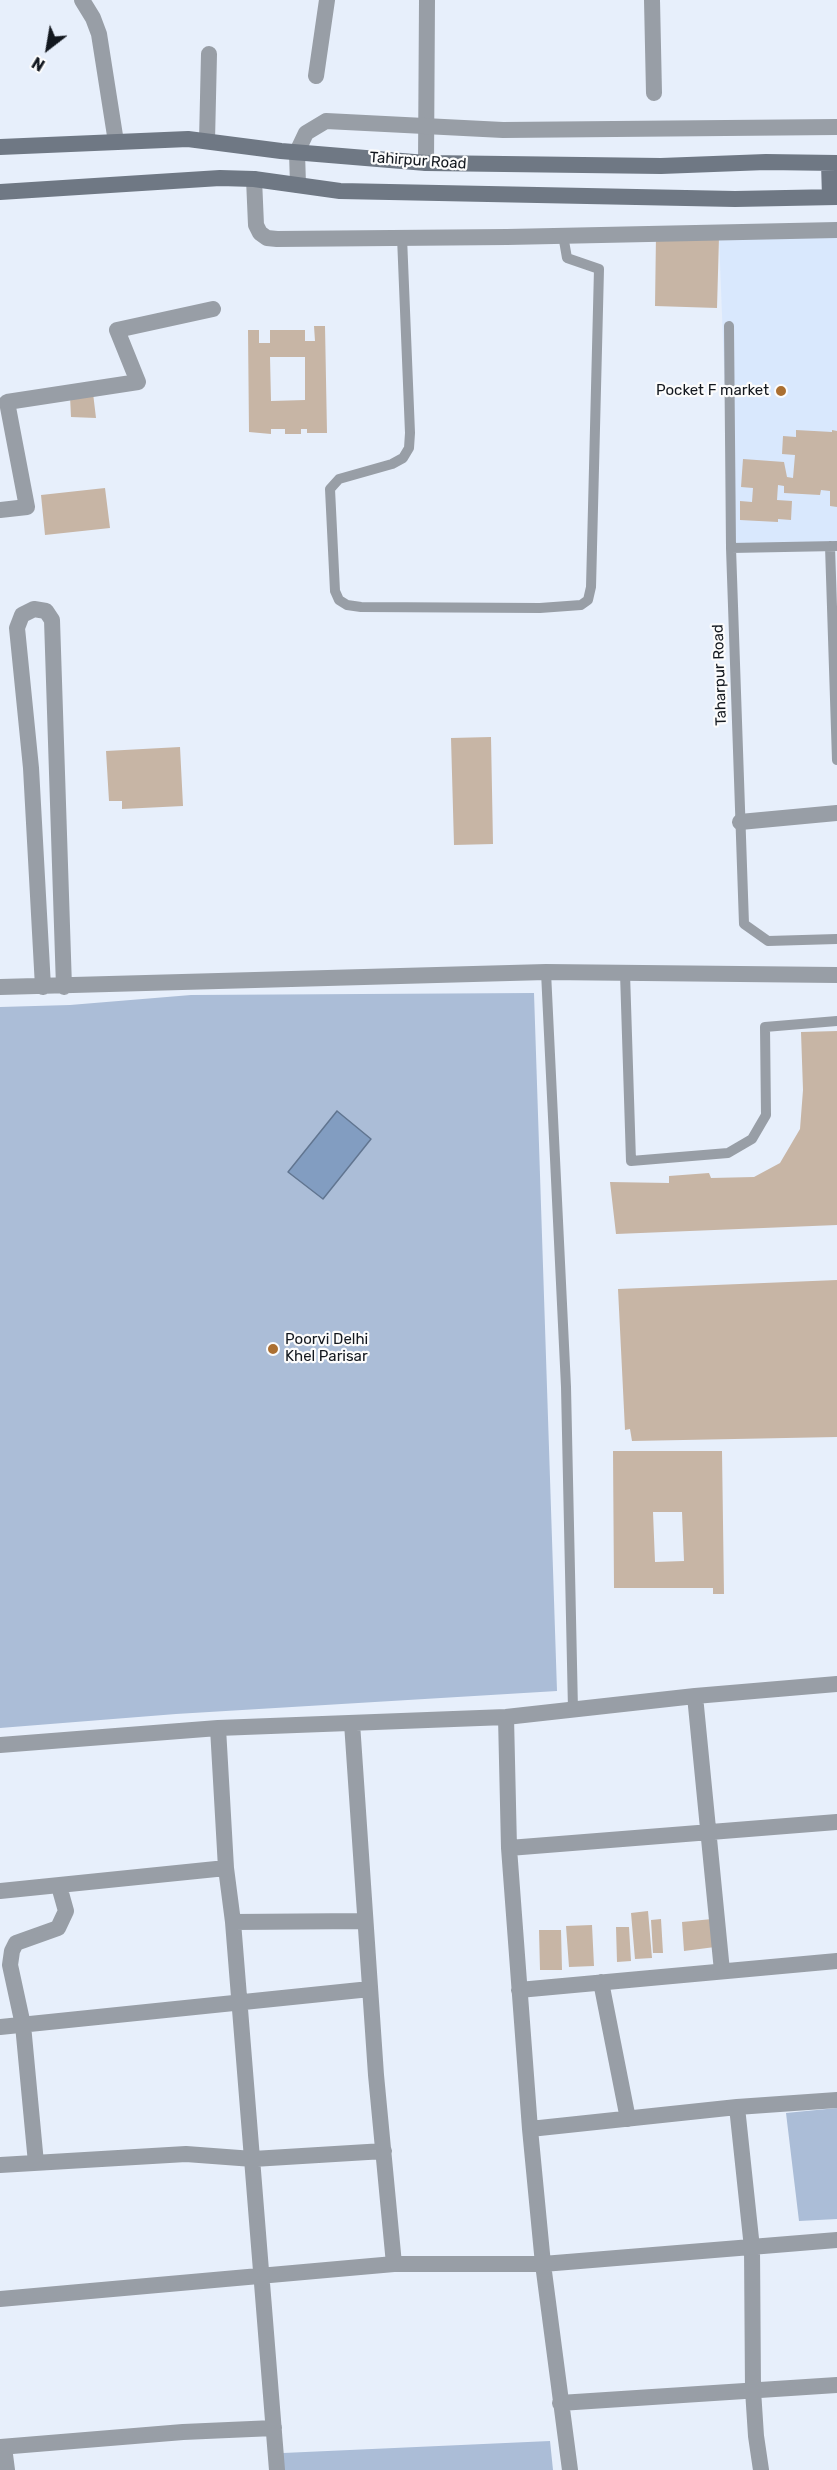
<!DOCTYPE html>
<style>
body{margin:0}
#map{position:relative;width:837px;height:2470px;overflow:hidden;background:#e7effb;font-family:Rubik,sans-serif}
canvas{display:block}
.north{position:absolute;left:18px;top:18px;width:60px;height:60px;-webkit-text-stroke:4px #fcfcfc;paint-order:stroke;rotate:211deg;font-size:16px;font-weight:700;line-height:24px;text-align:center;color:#13181f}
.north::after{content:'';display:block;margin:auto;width:21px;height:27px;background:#13181f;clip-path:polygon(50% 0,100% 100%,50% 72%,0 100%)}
</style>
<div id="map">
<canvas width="837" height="2470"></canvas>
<div class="north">N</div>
</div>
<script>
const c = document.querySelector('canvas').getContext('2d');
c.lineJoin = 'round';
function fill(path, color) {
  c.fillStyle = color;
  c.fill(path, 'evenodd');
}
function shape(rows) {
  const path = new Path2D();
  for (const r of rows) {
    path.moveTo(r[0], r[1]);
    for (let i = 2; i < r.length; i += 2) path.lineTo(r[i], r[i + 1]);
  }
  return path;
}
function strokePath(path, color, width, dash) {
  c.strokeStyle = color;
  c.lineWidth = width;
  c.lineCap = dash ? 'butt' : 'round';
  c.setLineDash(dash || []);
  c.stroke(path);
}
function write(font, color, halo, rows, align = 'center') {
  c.font = font + ' Rubik,sans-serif';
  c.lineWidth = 4.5;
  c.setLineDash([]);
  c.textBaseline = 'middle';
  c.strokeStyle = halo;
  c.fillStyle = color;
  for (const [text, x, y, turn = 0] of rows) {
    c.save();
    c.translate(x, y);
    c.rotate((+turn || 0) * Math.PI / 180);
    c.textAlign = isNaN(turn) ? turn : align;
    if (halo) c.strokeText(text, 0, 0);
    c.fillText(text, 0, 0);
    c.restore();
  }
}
fill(shape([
 [837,235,837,546,731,548,719,237]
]), '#d9e8fd');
fill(shape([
 [534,993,557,1691,176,1714,0,1728,0,1007,70,1005,191,995],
 [837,2108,837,2219,799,2221,786,2113],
 [550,2441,553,2470,282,2470,283,2453]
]), '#abbdd7');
const water = shape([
 [337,1111,371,1139,323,1199,288,1172,337,1111]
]);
fill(water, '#829dc1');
strokePath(water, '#617590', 1.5);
fill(shape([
 [656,235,719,237,717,308,655,306],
 [314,326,325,326,327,433,307,433,307,429,301,429,301,434,285,434,285,429,271,429,271,434,249,432,248,330,259,330,259,343,270,343,270,330,305,330,305,341,315,341],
 [270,357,305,357,305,400,271,401],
 [93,393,96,418,71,417,70,396],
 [796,430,832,432,832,430,837,431,837,507,830,506,830,491,821,490,820,495,784,493,784,486,778,485,777,500,792,501,791,520,778,519,778,522,740,520,740,501,752,502,753,488,741,487,743,459,784,462,787,477,793,478,795,455,782,454,783,436,796,437],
 [105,488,110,528,45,535,41,495],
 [491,737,493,844,454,845,451,738],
 [180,747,183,806,122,809,122,801,109,801,106,751],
 [837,1031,837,1225,616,1234,610,1182,669,1183,669,1176,709,1173,711,1178,754,1177,780,1163,800,1129,803,1090,801,1032],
 [837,1280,837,1437,632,1441,630,1429,625,1430,618,1289],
 [613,1451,722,1451,724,1594,713,1594,713,1588,614,1588],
 [653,1512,682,1512,684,1561,655,1562],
 [648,1911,652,1958,635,1959,631,1913],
 [661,1919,663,1953,653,1953,651,1920],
 [712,1919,715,1947,684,1951,682,1922],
 [592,1925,594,1966,569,1967,566,1926],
 [616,1927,629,1927,631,1961,617,1962],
 [539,1930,561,1930,562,1970,540,1970]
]), '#c7b5a5');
strokePath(shape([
 [402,237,410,433,409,448,403,458,392,464,339,479,330,489,335,591,339,600,347,605,361,607,540,608,581,605,588,600,591,587,599,269,567,258,563,235],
 [729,326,731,548,744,924,768,941,837,939],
 [830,546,837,760],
 [731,548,837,546],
 [546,972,566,1387,573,1710],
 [625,973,631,1161,728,1153,752,1139,766,1115,765,1027,837,1021]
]), '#989ea6', 10);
strokePath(shape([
 [82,0,93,18,99,34,116,142],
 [652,0,654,93],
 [316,76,327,0],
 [207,141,209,54],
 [426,163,427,0],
 [254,179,256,225,260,233,267,238,277,239,507,237,837,230],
 [0,510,27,507,7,402,138,382,117,330,213,309],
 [740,822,837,813],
 [0,987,546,972,837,975],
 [43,987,31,768,17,628,22,615,34,609,46,611,52,620,64,987],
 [695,1696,722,1971],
 [506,1717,509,1848,530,2129,543,2264,570,2470],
 [352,1723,376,2075,394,2264],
 [0,1745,218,1728],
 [509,1848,837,1822],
 [0,1891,226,1868],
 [233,1922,365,1921],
 [601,1982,628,2119],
 [519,1990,837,1961],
 [0,2027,370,1989],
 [737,2107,752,2248,753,2390,756,2436,761,2470],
 [530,2129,737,2107,837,2100],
 [36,2163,23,2025,10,1965,12,1951,16,1943,58,1928,66,1911,59,1886],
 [0,2165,186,2154,253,2159,384,2151],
 [0,2299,394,2264,543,2264,837,2240],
 [560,2403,837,2385],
 [0,2447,183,2432,274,2428],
 [4,2447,7,2470],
 [277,2470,233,1922,226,1868,218,1728,506,1717,695,1696,837,1684]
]), '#989ea6', 16);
strokePath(shape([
 [298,185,297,152,306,133,326,121,503,130,837,127]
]), '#989ea6', 16);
strokePath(shape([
 [0,147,188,139,281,151,426,163,661,166,766,162,837,163],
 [829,163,830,197],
 [0,192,220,178,254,179,340,191,735,199,837,197]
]), '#6f7884', 16);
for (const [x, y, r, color] of [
 [781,391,6,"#ab6f31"],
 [273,1349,6,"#ab6f31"]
]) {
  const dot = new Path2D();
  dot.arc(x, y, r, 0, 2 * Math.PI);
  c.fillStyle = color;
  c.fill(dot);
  strokePath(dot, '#fcfcfc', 2);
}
write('15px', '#13181f', '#fcfcfc', [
 ["Tahirpur Road",418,161,4],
 ["Taharpur Road",720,675,-92]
]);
write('15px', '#13181f', '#fcfcfc', [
 ["Pocket F market",769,391],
 ["Poorvi Delhi",285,1340,"left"],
 ["Khel Parisar",285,1357,"left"]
], 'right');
</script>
